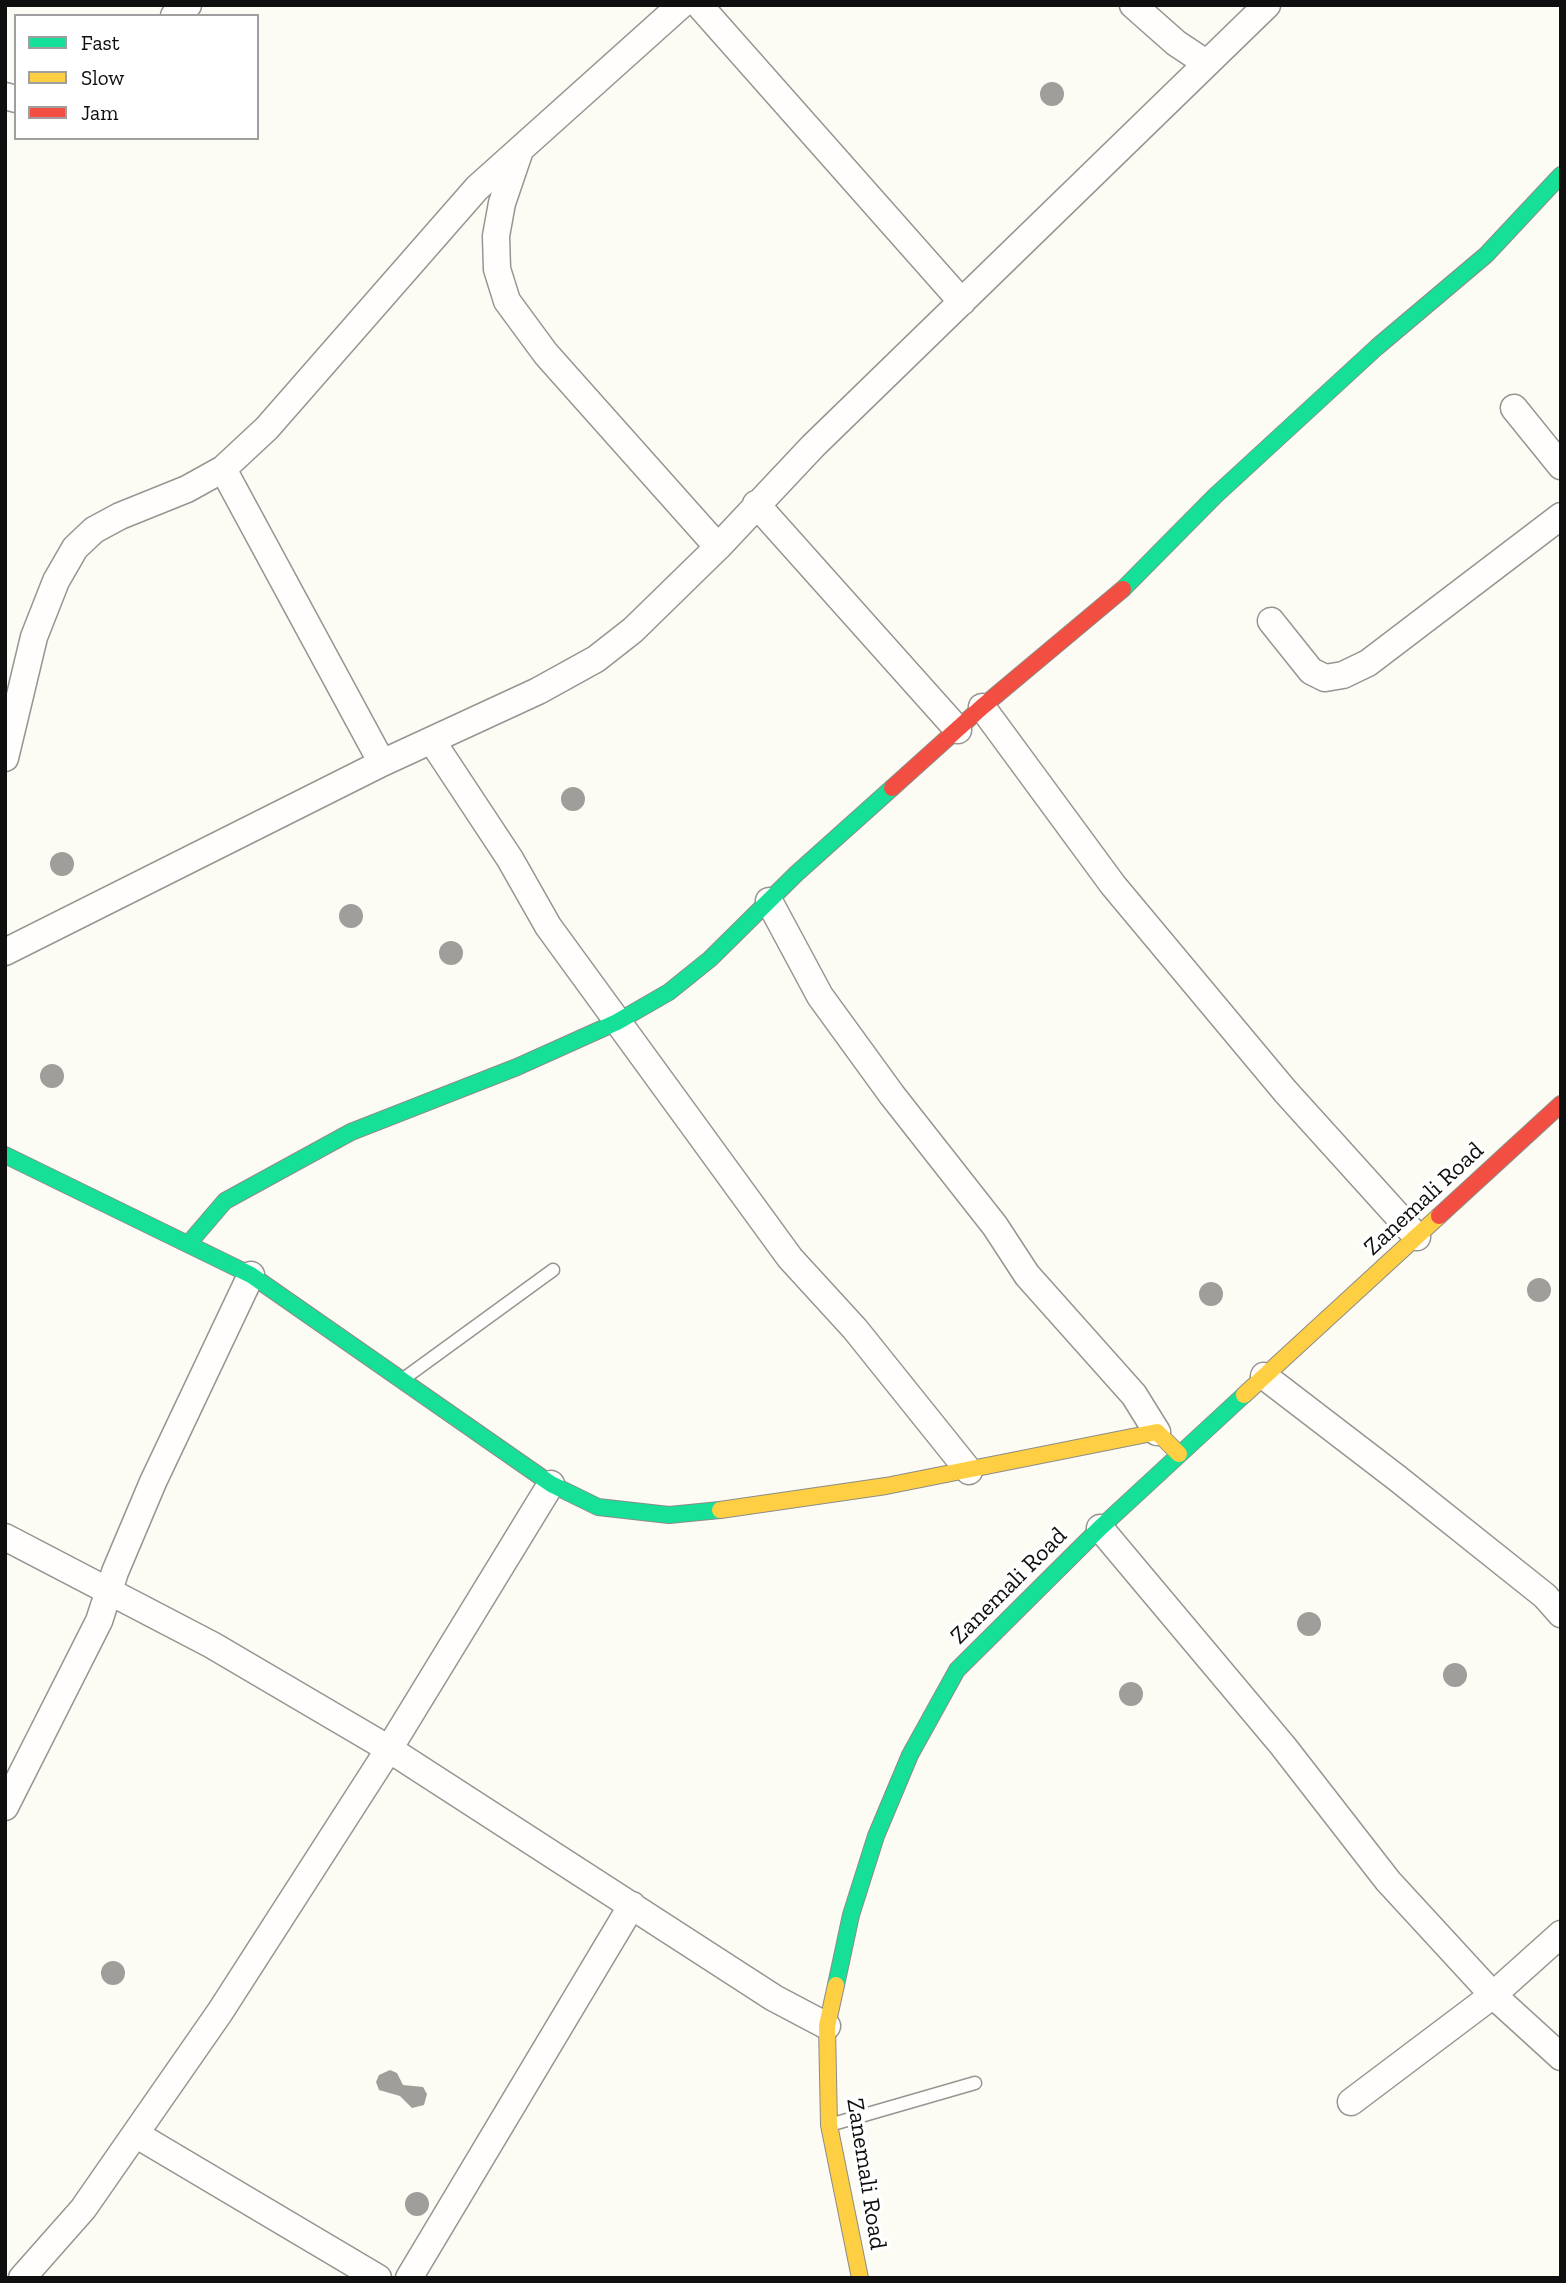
<!DOCTYPE html>
<style>
body{margin:0}
#map{position:relative;width:1566px;height:2283px;overflow:hidden;background:#fcfbf4;font-family:"Zilla Slab",serif}
canvas{display:block}
.frame{position:absolute;inset:0;border:7px solid #0f0f0f;pointer-events:none}
.legend{position:absolute;left:14px;top:14px;width:245px;height:126px;box-sizing:border-box;background:#fff;border:2px solid #9f9f9f;margin:0;padding:9px 12px;list-style:none;font-size:21px;color:#0f0f0f}
.legend li{display:flex;align-items:center;gap:14px;height:35px}
.legend b{width:35px;border:2px solid #9f9f9f}
</style>
<div id="map">
<canvas width="1566" height="2283"></canvas>
<div class="frame"></div>
<ul class="legend">
<li><b style="height:9px;background:#16e098"></b>Fast</li>
<li><b style="height:9px;background:#ffcf43"></b>Slow</li>
<li><b style="height:9px;background:#f24e42"></b>Jam</li>
</ul>
</div>
<script>
const c = document.querySelector('canvas').getContext('2d');
c.lineJoin = 'round';
function fill(path, color) {
  c.fillStyle = color;
  c.fill(path, 'evenodd');
}
function shape(rows) {
  const path = new Path2D();
  for (const r of rows) {
    if (r.length === 3) {
      path.moveTo(r[0] + r[2], r[1]);
      path.arc(r[0], r[1], r[2], 0, 2 * Math.PI);
      continue;
    }
    path.moveTo(r[0], r[1]);
    for (let i = 2; i < r.length; i += 2) path.lineTo(r[i], r[i + 1]);
  }
  return path;
}
function strokePath(path, color, width, dash) {
  c.strokeStyle = color;
  c.lineWidth = width;
  c.lineCap = dash ? 'butt' : 'round';
  c.setLineDash(dash || []);
  c.stroke(path);
}
function write(font, color, halo, rows, align = 'center') {
  c.font = font + ' "Zilla Slab",serif';
  c.lineWidth = 7;
  c.setLineDash([]);
  c.textBaseline = 'middle';
  c.strokeStyle = halo;
  c.fillStyle = color;
  for (const [text, x, y, turn = 0] of rows) {
    c.save();
    c.translate(x, y);
    c.rotate((+turn || 0) * Math.PI / 180);
    c.textAlign = isNaN(turn) ? turn : align;
    if (halo) c.strokeText(text, 0, 0);
    c.fillText(text, 0, 0);
    c.restore();
  }
}
fill(shape([
 [1052,94,12],
 [573,799,12],
 [62,864,12],
 [351,916,12],
 [451,953,12],
 [52,1076,12],
 [1539,1290,12],
 [1211,1294,12],
 [1309,1624,12],
 [1455,1675,12],
 [1131,1694,12],
 [113,1973,12],
 [390,2070,397,2073,403,2085,423,2087,427,2094,424,2105,412,2108,400,2096,379,2090,376,2082,379,2075],
 [417,2204,12]
]), '#a09e9a');
const lane = shape([
 [406,1377,553,1270],
 [833,2124,975,2083]
]);
const street = shape([
 [699,5,962,302],
 [1133,5,1176,43,1206,63],
 [174,16,188,5],
 [5,96,16,99],
 [519,153,502,203,496,236,497,269,507,301,546,354,718,547],
 [1514,408,1561,466],
 [223,469,382,763],
 [756,504,958,730],
 [1271,621,1311,671,1325,678,1343,675,1368,663,1561,516],
 [982,707,1113,885,1285,1091,1417,1237],
 [432,741,510,859,548,926,790,1258,855,1329,969,1471],
 [5,758,34,637,56,581,75,548,94,530,120,516,187,489,223,469,267,428,477,188,681,5],
 [769,901,820,996,892,1095,995,1226,1027,1275,1134,1395,1157,1432],
 [5,952,382,763,538,691,596,659,633,630,718,547,813,446,1267,5],
 [1264,1376,1397,1478,1545,1596,1561,1614],
 [1100,1528,1283,1746,1388,1881,1493,1995,1561,2057],
 [5,1537,212,1645,389,1749,774,1998,827,2026],
 [5,1807,99,1621,115,1572,153,1482,251,1275],
 [1351,2102,1493,1995,1561,1934],
 [137,2135,378,2278],
 [22,2278,83,2209,220,2012,389,1749,551,1484],
 [409,2278,632,1905]
]);
const fast = shape([
 [1123,589,1215,496,1377,347,1486,255,1561,175],
 [5,1155,251,1275,551,1484,598,1507,669,1515,720,1510],
 [189,1243,225,1201,351,1132,517,1067,617,1022,669,992,710,959,796,874,892,788],
 [836,1985,851,1915,876,1836,910,1755,957,1670,1100,1528,1244,1395]
]);
const slow = shape([
 [1244,1395,1439,1216],
 [720,1510,886,1486,1157,1432,1179,1454],
 [836,1985,827,2026,829,2125,860,2278]
]);
const jam = shape([
 [892,788,982,707,1123,589],
 [1439,1216,1561,1104]
]);
strokePath(lane, '#969592', 15);
strokePath(street, '#969592', 29);
strokePath(fast, '#8c8c89', 18);
strokePath(slow, '#8c8c89', 18);
strokePath(jam, '#8c8c89', 18);
strokePath(lane, '#fffefd', 12);
strokePath(street, '#fffefd', 26);
strokePath(fast, '#16e098', 16);
strokePath(slow, '#ffcf43', 16);
strokePath(jam, '#f24e42', 16);
write('24px', '#0f0f0f', '#fff', [
 ["Zanemali Road",1424,1199,-43],
 ["Zanemali Road",1009,1586,-45],
 ["Zanemali Road",866,2174,81]
]);
</script>
